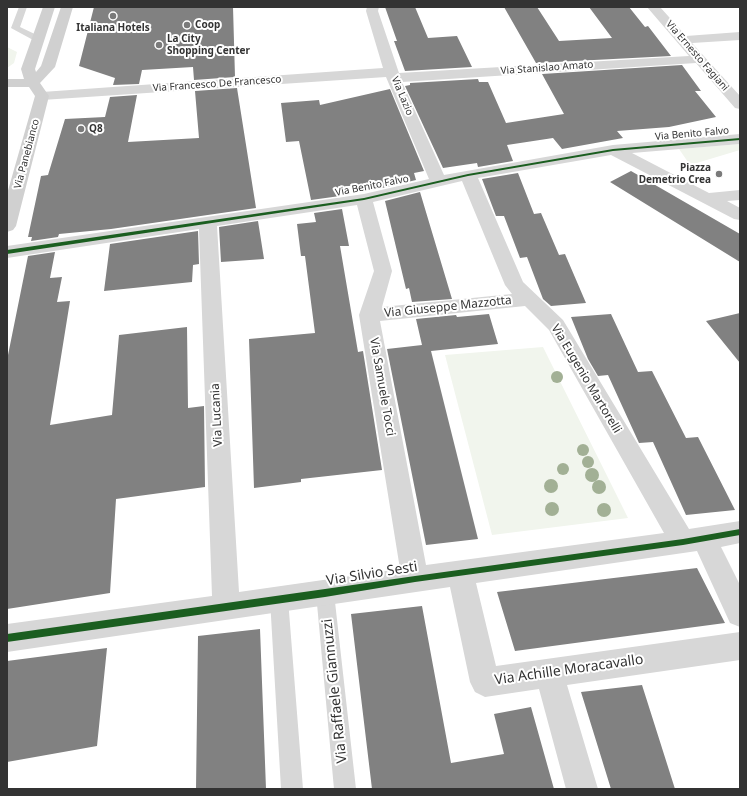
<!DOCTYPE html>
<style>
body{margin:0}
#map{position:relative;width:747px;height:796px;overflow:hidden;background:#fff;font-family:"Noto Sans",sans-serif}
canvas{display:block}
.frame{position:absolute;inset:0;border:8px solid #333;pointer-events:none}
</style>
<div id="map">
<canvas width="747" height="796"></canvas>
<div class="frame"></div>
</div>
<script>
const c = document.querySelector('canvas').getContext('2d');
c.lineJoin = 'round';
function fill(path, color) {
  c.fillStyle = color;
  c.fill(path, 'evenodd');
}
function shape(rows) {
  const path = new Path2D();
  for (const r of rows) {
    path.moveTo(r[0], r[1]);
    for (let i = 2; i < r.length; i += 2) path.lineTo(r[i], r[i + 1]);
  }
  return path;
}
function strokePath(path, color, width, dash) {
  c.strokeStyle = color;
  c.lineWidth = width;
  c.lineCap = dash ? 'butt' : 'round';
  c.setLineDash(dash || []);
  c.stroke(path);
}
function write(font, color, halo, rows, align = 'center') {
  c.font = font + ' "Noto Sans",sans-serif';
  c.lineWidth = 4;
  c.setLineDash([]);
  c.textBaseline = 'middle';
  c.strokeStyle = halo;
  c.fillStyle = color;
  for (const [text, x, y, turn = 0] of rows) {
    c.save();
    c.translate(x, y);
    c.rotate((+turn || 0) * Math.PI / 180);
    c.textAlign = isNaN(turn) ? turn : align;
    if (halo) c.strokeText(text, 0, 0);
    c.fillText(text, 0, 0);
    c.restore();
  }
}
fill(shape([
 [7,47,17,52,14,63,7,68],
 [740,144,740,150,690,165,679,149],
 [543,347,628,518,492,535,445,355]
]), '#f1f5ed');
fill(shape([
 [94,7,233,7,235,77,194,80,193,67,142,70,139,84,113,85,115,78,79,66],
 [385,7,415,7,428,38,457,36,472,67,405,71,394,41,397,41],
 [504,7,537,7,559,41,612,38,589,7,629,7,645,27,648,26,671,56,536,63],
 [682,65,701,91,695,91,716,117,669,127,617,131,623,138,562,149,553,138,507,145,513,161,478,167,477,163,443,168,405,86,410,85,410,83,478,79,479,82,488,82,506,123,564,114,542,74],
 [237,88,256,208,111,229,59,234,58,237,31,241,32,237,28,237,41,176,48,175,65,119,105,117,110,97,137,95,128,142,199,138,195,91],
 [390,89,424,171,414,173,416,180,382,188,381,183,338,187,340,196,311,200,299,141,286,142,281,103,319,100,320,105],
 [631,171,740,234,740,262,610,182],
 [518,173,534,214,541,213,559,255,565,254,586,303,551,306,543,299,527,257,520,258,504,216,496,216,482,179],
 [420,192,452,299,412,302,409,288,406,289,385,201],
 [342,209,349,246,340,246,358,352,363,351,382,470,301,479,301,482,254,488,249,339,315,333,305,256,301,256,297,224,316,222,314,213],
 [258,221,264,259,221,262,219,227],
 [198,231,199,264,193,265,192,282,104,291,110,244],
 [55,252,50,278,62,277,57,302,70,301,50,425,112,415,119,335,187,327,188,408,204,406,205,487,116,499,110,593,7,609,7,360,28,256],
 [740,313,740,363,706,321],
 [489,314,498,344,431,351,478,539,426,545,387,349,422,345,416,319,456,315,457,317],
 [611,314,638,372,652,371,686,438,698,437,735,510,686,515,653,442,639,443,608,375,598,376,588,359,571,317],
 [697,568,725,623,515,651,497,592],
 [422,606,451,763,504,754,494,714,531,707,554,789,372,789,351,614],
 [260,629,266,789,196,789,198,636],
 [107,648,97,746,7,762,7,661],
 [642,685,675,789,611,789,581,692]
]), '#818181');
fill(shape([
 [19,7,27,7,20,27,41,37,42,39,41,41,35,41,11,28,19,7],
 [325,584,331,587,334,593,356,789,334,789,316,593,319,587,325,584],
 [279,590,285,593,288,599,303,789,281,789,270,599,273,593,279,590]
]), '#d7d7d7');
fill(shape([
 [367,7,379,7,378,11,399,73,689,56,647,7,660,7,686,36,740,32,740,40,692,43,740,96,740,109,735,108,696,63,402,82,444,175,613,145,740,134,740,144,632,153,709,193,740,190,740,200,727,201,740,208,740,220,734,219,611,155,478,178,523,282,563,320,689,529,740,521,740,543,721,547,740,585,740,627,730,623,697,551,476,583,496,666,740,632,740,660,567,685,598,789,566,789,539,689,485,697,475,692,470,682,450,587,7,652,7,624,212,596,199,229,7,258,7,246,364,194,429,179,386,77,42,100,37,99,35,96,37,93,42,92,383,68,366,11,367,7],
 [462,181,505,285,512,294,382,307,392,271,373,202,462,181],
 [357,205,374,271,359,315,400,569,239,592,217,226,357,205],
 [525,306,549,330,664,533,426,565,380,321,525,306]
]), '#d7d7d7');
fill(shape([
 [43,7,55,7,35,69,36,72,41,66,61,7,73,7,55,67,40,83,49,96,16,226,13,230,7,232,7,194,35,96,29,87,7,87,7,79,24,79,21,69,43,7]
]), '#d0d0d0');
fill(shape([
 [740,138,740,140,613,151,468,176,364,200,7,254,7,250,364,198,468,174,613,149,740,138],
 [740,529,740,535,683,545,415,582,325,597,7,642,7,634,325,589,415,576,683,539,740,529]
]), '#1b5e20');
c.fillStyle = '#a2b095';
for (const [x, y, r] of [
 [557,377,6],
 [583,450,6],
 [588,462,6],
 [563,469,6],
 [592,475,7],
 [551,486,7],
 [599,487,7],
 [552,509,7],
 [604,510,7]
]) {
  c.beginPath();
  c.arc(x, y, r, 0, 2 * Math.PI);
  c.fill();
}
for (const [x, y, r, color] of [
 [113,16,4,"#7a7a7a"],
 [187,25,4,"#7a7a7a"],
 [159,45,4,"#7a7a7a"],
 [81,129,4,"#7a7a7a"],
 [719,174,4,"#7a7a7a"]
]) {
  const dot = new Path2D();
  dot.arc(x, y, r, 0, 2 * Math.PI);
  c.fillStyle = color;
  c.fill(dot);
  strokePath(dot, '#fff', 1.5);
}
write('bold 10px', '#333', '#fff', [
 ["Coop",195,25],
 ["Italiana Hotels",113,28,"center"],
 ["La City",167,39],
 ["Shopping Center",167,51],
 ["Q8",89,129],
 ["Piazza",711,168,"right"],
 ["Demetrio Crea",711,180,"right"]
], 'left');
write('10px', '#333', '#fff', [
 ["Via Ernesto Fagiani",697,56,49],
 ["Via Stanislao Amato",547,68,-4],
 ["Via Francesco De Francesco",217,84,-4],
 ["Via Lazio",402,96,67],
 ["Via Benito Falvo",692,134,-5],
 ["Via Panebianco",27,154,-75],
 ["Via Benito Falvo",372,186,-11]
]);
write('12px', '#333', '#fff', [
 ["Via Giuseppe Mazzotta",448,307,-6],
 ["Via Eugenio Martorelli",586,379,59],
 ["Via Samuele Tocci",382,387,80],
 ["Via Lucania",217,415,-93]
]);
write('14px', '#333', '#fff', [
 ["Via Silvio Sesti",372,574,-9],
 ["Via Achille Moracavallo",569,670,-8],
 ["Via Raffaele Giannuzzi",335,691,-96]
]);
</script>
